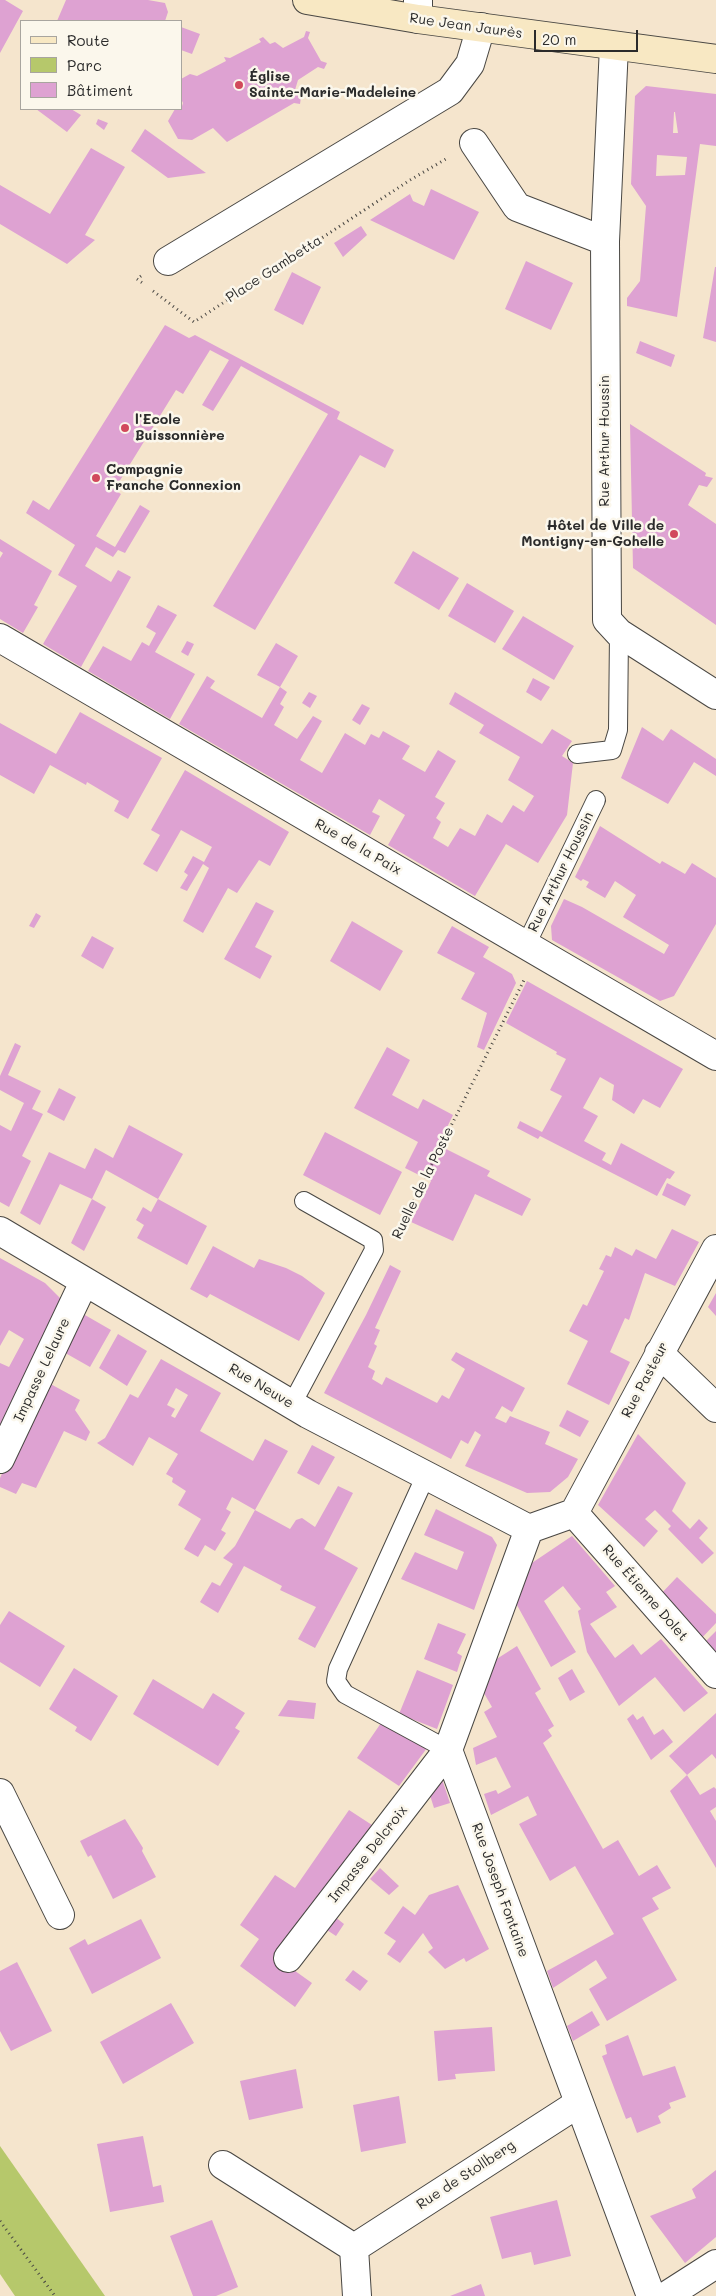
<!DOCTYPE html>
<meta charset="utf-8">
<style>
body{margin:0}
#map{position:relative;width:716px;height:2296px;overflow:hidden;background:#f5e5cd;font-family:Mali,sans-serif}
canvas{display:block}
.legend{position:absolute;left:20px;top:20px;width:162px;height:90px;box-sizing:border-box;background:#fbf7ec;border:1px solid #a8a59f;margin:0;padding:6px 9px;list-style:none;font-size:15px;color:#2b2b2b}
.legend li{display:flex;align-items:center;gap:10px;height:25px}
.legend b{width:25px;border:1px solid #a8a59f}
.scale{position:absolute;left:534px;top:30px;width:104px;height:22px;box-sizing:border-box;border:2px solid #2b2b2b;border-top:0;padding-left:6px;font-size:15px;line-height:18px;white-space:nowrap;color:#2b2b2b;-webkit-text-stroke:4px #fbf7ec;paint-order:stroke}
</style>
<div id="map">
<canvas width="716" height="2296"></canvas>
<ul class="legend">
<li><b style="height:6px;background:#f8e8c3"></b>Route</li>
<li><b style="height:14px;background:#b6c86b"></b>Parc</li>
<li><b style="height:14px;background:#dea2d2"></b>Bâtiment</li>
</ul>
<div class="scale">20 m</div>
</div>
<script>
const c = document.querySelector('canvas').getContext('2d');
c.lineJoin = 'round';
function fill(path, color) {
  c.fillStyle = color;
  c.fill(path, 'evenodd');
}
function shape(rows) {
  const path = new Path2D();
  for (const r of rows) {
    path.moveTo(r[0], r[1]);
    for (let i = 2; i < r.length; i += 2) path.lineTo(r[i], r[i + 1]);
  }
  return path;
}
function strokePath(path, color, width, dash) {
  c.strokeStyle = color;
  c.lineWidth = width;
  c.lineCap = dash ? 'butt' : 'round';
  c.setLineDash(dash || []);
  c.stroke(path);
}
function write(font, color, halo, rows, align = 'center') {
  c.font = font + ' Mali,sans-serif';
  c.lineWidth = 5;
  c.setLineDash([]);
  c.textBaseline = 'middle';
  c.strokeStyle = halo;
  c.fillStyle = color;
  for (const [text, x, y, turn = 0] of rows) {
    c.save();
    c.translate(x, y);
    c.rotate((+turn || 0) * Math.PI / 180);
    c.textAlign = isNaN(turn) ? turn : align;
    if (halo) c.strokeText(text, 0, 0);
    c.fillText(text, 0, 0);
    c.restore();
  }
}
fill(shape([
 [0,2146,105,2296,15,2296,0,2274]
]), '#b6c86b');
fill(shape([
 [0,0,5,0,23,11,0,53],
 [66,0,148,0,165,3,168,12,165,21,57,21],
 [181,27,200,34,192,54,181,50],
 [306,31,310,32,308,38,321,61,327,63,324,69,318,67,298,80,295,90,301,97,300,104,294,103,227,142,213,128,192,140,178,139,168,121,175,109,181,109,183,103,181,99,181,79,190,74,197,76,226,61,224,57,230,58,261,42,259,39,263,37,270,44,275,42,283,48,304,37],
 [646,86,716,94,716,146,700,144,677,317,627,306,627,298,640,281,646,206,631,184,635,96],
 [674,112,675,112,678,133,673,133],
 [657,155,687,157,685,175,656,176],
 [36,109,71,109,81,115,67,132],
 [98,119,108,123,104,130,96,124],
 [145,129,206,173,168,178,131,151],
 [91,148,125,167,85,235,95,240,67,264,0,224,0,185,50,214],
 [431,189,479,212,454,260,370,220,410,194,413,201,424,206],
 [361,226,367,235,343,257,334,243],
 [526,261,573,283,551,330,505,309],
 [715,267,716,267,716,342,703,338],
 [292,272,321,287,303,325,274,310],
 [165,325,189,338,195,335,340,412,337,419,394,450,385,468,360,455,255,630,213,606,328,414,241,366,213,411,202,405,229,360,210,350,183,394,176,390,114,490,121,494,96,536,115,547,140,505,150,511,125,553,118,550,113,557,96,547,85,566,111,582,118,570,131,577,81,667,43,644,77,586,58,575,75,545,26,513,33,500,49,510],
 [640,341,675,355,671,367,636,353],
 [630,424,706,473,705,476,713,478,707,487,699,485,688,505,716,524,716,625,633,568],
 [0,539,52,571,34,605,38,607,23,633,0,619,0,558,3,553,0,551],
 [413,551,459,578,439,610,394,583],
 [467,583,514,611,495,643,448,616],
 [158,605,177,615,155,652,195,674,170,719,88,671,103,646,131,661,142,642,149,646,156,633,146,627],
 [523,616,574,646,554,680,502,649],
 [187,641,194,644,188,656,181,652],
 [276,643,298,656,280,687,257,675],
 [207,676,215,681,210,688,262,718,280,687,287,692,280,704,284,707,274,725,297,739,313,716,322,721,300,760,322,773,345,733,365,745,371,734,379,738,383,731,410,746,402,759,425,772,438,750,456,761,435,797,445,803,436,818,441,822,433,838,448,847,460,828,475,836,487,814,502,823,513,805,524,812,534,796,508,780,520,757,479,733,484,725,449,704,455,692,542,744,552,729,572,741,562,756,573,763,567,815,538,863,506,844,475,896,388,845,405,815,379,799,372,812,380,816,370,835,179,724],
 [533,678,550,687,541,701,526,692],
 [309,692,317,696,310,708,302,703],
 [362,704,370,708,360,725,352,720],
 [80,712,162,758,128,819,114,811,119,801,87,782,86,785,50,765,34,794,0,775,0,723,56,754],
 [642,727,663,741,671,729,716,759,716,776,694,762,668,804,621,778],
 [185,770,289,832,270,866,259,860,237,893,228,888,203,933,183,921,209,868,203,864,187,891,180,888,188,875,184,872,193,856,204,862,212,847,181,830,157,872,143,864,160,835,151,830],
 [600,826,660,864,662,861,685,874,692,863,716,878,716,924,674,996,660,1001,552,940,551,926,564,899,582,907,664,954,669,945,623,917,636,895,615,881,605,898,586,887,589,882,583,879,581,881,575,877],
 [256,902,274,911,255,947,272,956,260,979,224,959],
 [36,913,41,916,34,928,29,926],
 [352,921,403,951,380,991,330,961],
 [452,926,489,947,483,957,512,974,516,983,484,1050,477,1047,487,1013,461,999,475,973,437,953],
 [92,936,114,948,103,969,81,956],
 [527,981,683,1069,660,1108,643,1099,634,1114,612,1100,614,1085,600,1077,583,1108,598,1116,584,1141,606,1153,602,1160,611,1165,621,1143,675,1172,670,1179,667,1178,657,1196,540,1136,538,1139,517,1128,520,1121,542,1132,562,1096,550,1090,566,1059,556,1054,557,1052,506,1023],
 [15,1043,21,1046,8,1075,41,1091,32,1109,43,1114,22,1156,31,1161,9,1207,0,1202,0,1125,11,1131,24,1103,0,1090,0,1076],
 [387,1047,410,1060,392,1095,418,1109,423,1099,453,1115,435,1152,443,1156,446,1149,490,1171,487,1176,531,1199,522,1216,475,1194,453,1241,411,1222,431,1181,405,1168,418,1142,354,1108],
 [59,1088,76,1097,64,1121,47,1112],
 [129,1125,183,1154,158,1199,106,1170,92,1199,106,1207,84,1251,71,1243,92,1199,60,1184,40,1225,20,1213,49,1152,85,1169,95,1148,113,1158],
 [325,1132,402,1172,380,1215,303,1175],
 [667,1183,691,1195,685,1206,662,1195],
 [158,1199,207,1226,187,1265,137,1238,144,1225,136,1220,143,1207,151,1212],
 [672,1229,699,1242,675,1286,645,1273,629,1320,625,1318,610,1352,630,1362,609,1405,567,1384,588,1341,569,1331,583,1304,587,1306,604,1271,599,1269,606,1255,611,1257,615,1247,632,1256,636,1249,656,1259],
 [213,1246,254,1268,259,1259,286,1268,302,1276,325,1293,299,1341,210,1294,207,1298,190,1289],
 [0,1258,45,1283,63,1301,0,1432,0,1363,9,1367,24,1339,9,1330,0,1346],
 [390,1265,401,1271,375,1328,380,1330,374,1344,377,1346,368,1367,375,1371,372,1379,382,1385,386,1377,437,1403,442,1395,449,1399,465,1369,451,1360,456,1352,525,1388,512,1412,502,1406,495,1418,506,1423,510,1416,550,1432,545,1444,578,1459,568,1477,550,1492,527,1493,465,1466,481,1435,475,1431,468,1444,461,1440,451,1459,324,1393,366,1315],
 [716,1293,716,1316,708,1307],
 [78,1311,111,1330,90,1367,60,1350],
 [118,1334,147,1351,127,1386,99,1368],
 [161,1359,221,1393,200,1431,253,1461,265,1439,288,1451,255,1510,232,1497,226,1509,231,1512,221,1530,226,1533,215,1551,205,1545,198,1557,184,1549,201,1519,178,1505,186,1491,172,1482,173,1478,166,1474,178,1454,149,1437,133,1466,97,1443,105,1438,130,1394,138,1398],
 [176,1388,188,1395,175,1418,171,1416,175,1409,167,1405],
 [45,1381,80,1400,75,1410,90,1432,86,1441,64,1431,36,1488,22,1483,16,1494,0,1487,0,1478],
 [567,1410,589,1421,580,1437,559,1426],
 [638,1434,686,1483,672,1511,690,1529,699,1519,708,1528,699,1538,714,1553,702,1564,668,1529,671,1526,655,1510,645,1519,658,1531,644,1547,598,1505],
 [312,1445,335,1457,319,1485,297,1473],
 [338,1486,353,1493,324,1549,358,1568,315,1648,298,1639,316,1607,280,1590,282,1586,244,1566,218,1613,200,1602,212,1582,220,1586,233,1564,223,1558,235,1546,255,1510,290,1529,296,1520,302,1518,315,1527],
 [436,1509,492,1537,497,1545,474,1610,401,1579,415,1552,457,1570,464,1552,424,1535],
 [572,1536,615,1586,606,1592,617,1607,590,1624,615,1658,633,1644,641,1655,661,1639,708,1693,684,1712,655,1677,619,1706,587,1652,578,1611,581,1609,563,1586,544,1601,576,1652,551,1667,512,1596,520,1571],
 [677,1577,716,1614,716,1623,698,1642,658,1597],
 [9,1611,65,1646,40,1687,0,1662,0,1625],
 [438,1623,466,1634,457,1653,462,1656,457,1672,424,1659],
 [716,1631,716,1661,703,1644],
 [517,1646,541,1689,535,1693,554,1726,548,1730,552,1736,543,1743,603,1849,618,1840,639,1876,657,1865,671,1888,652,1898,659,1909,642,1918,677,1980,607,2021,589,1989,607,1978,596,1960,553,1988,547,1971,614,1934,575,1866,550,1881,519,1824,537,1815,528,1796,491,1815,484,1794,496,1790,498,1794,511,1787,496,1757,476,1765,473,1748,497,1737,484,1712,492,1707,481,1688,495,1660],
 [74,1668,118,1696,91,1741,75,1731,77,1727,49,1709],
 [572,1669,585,1692,570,1701,558,1678],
 [417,1670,453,1685,437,1729,399,1714],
 [153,1679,203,1709,213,1693,245,1713,235,1728,240,1731,218,1766,133,1714],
 [288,1700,316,1703,314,1719,278,1716],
 [716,1713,716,1759,712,1754,687,1775,669,1756],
 [633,1714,637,1720,643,1716,654,1735,663,1729,673,1742,651,1760,627,1719],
 [381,1723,427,1748,399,1786,357,1758],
 [687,1775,700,1795,714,1787,716,1789,716,1807,710,1811,716,1821,716,1868,670,1791],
 [442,1779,450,1803,434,1808,428,1789],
 [349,1810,372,1825,277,1958,312,1983,295,2007,240,1966,259,1939,240,1925,275,1875,295,1888],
 [125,1819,143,1848,142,1851,156,1877,113,1899,91,1855,88,1857,80,1841],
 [380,1868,399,1886,389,1895,370,1879],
 [458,1885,489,1949,466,1962,464,1958,445,1969,428,1952,433,1948,423,1933,400,1963,387,1954,396,1941,384,1933,403,1906,415,1915,429,1895],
 [330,1913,344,1924,336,1936,321,1926],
 [141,1919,161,1958,92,1994,69,1948,85,1939,88,1945],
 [17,1962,52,2031,11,2051,0,2031,0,1971],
 [353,1970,368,1981,360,1991,345,1980],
 [171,2003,194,2043,123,2084,100,2042],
 [592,2011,600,2025,573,2041,567,2026],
 [492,2027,495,2071,455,2074,456,2079,438,2081,434,2031],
 [628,2035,643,2076,675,2066,686,2097,669,2103,671,2108,658,2116,661,2123,637,2133,631,2117,626,2119,602,2056,607,2054,605,2045],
 [296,2069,303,2108,249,2120,240,2081],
 [399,2096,406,2143,361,2152,353,2105],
 [143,2136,153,2187,161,2185,164,2202,110,2212,97,2144],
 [716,2170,716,2237,685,2263,650,2216,696,2198,692,2189],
 [557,2200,571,2256,534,2265,531,2252,502,2259,490,2217],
 [212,2220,238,2287,216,2296,193,2296,170,2236],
 [481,2284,485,2296,450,2296]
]), '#dea2d2');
const lane = shape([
 [577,754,612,750,618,730,619,633],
 [526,945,596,800],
 [292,1404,374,1250,373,1240,304,1201],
 [426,1475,338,1669,336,1681,345,1694,448,1750]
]);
const street = shape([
 [418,19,418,0],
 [614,46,605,241,607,620,619,633,716,695],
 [474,143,517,207,605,241],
 [168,261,450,91,470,64,481,27],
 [0,638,716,1056],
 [0,1231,308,1414,529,1529],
 [659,1353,716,1408],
 [0,1459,84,1282],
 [574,1513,529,1529,448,1750,651,2296],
 [574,1513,716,1249],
 [574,1513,716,1674],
 [0,1793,60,1915],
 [288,1958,448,1750],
 [223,2165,354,2248],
 [357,2296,354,2248,579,2103],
 [666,2296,716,2264]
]);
const secondary = shape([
 [307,0,418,19,716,59]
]);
strokePath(lane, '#494743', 20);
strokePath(street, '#494743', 30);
strokePath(secondary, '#494743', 30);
strokePath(shape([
 [141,276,137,279,144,284],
 [153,291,194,322,410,180,446,159],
 [398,1232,524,980],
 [0,2221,55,2296]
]), '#494743', 3, [1, 4]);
strokePath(lane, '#fff', 18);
strokePath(street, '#fff', 28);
strokePath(secondary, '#f8e8c3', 28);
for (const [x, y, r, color] of [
 [239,85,5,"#d1495b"],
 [125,428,5,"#d1495b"],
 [96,478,5,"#d1495b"],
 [674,534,5,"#d1495b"]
]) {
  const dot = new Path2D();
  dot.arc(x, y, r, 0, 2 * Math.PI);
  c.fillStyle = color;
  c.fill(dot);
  strokePath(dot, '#fbf7ec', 2);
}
write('14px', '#2b2b2b', '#fbf7ec', [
 ["Rue Jean Jaurès",466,26,8],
 ["Place Gambetta",274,269,-33],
 ["Rue Arthur Houssin",605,441,-90],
 ["Rue de la Paix",358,847,30],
 ["Rue Arthur Houssin",561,872,-64],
 ["Ruelle de la Poste",423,1183,-64],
 ["Impasse Lelaure",42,1370,-65],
 ["Rue Pasteur",645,1380,-62],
 ["Rue Neuve",261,1386,31],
 ["Rue Étienne Dolet",645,1593,49],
 ["Impasse Delcroix",368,1854,-52],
 ["Rue Joseph Fontaine",500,1890,70],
 ["Rue de Stollberg",466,2175,-33]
]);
write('bold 14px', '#2b2b2b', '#fbf7ec', [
 ["Église",249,77],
 ["Sainte-Marie-Madeleine",249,93],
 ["l'Ecole",135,420],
 ["Buissonnière",135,436],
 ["Compagnie",106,470],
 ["Franche Connexion",106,486],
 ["Hôtel de Ville de",664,526,"right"],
 ["Montigny-en-Gohelle",664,542,"right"]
], 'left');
</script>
